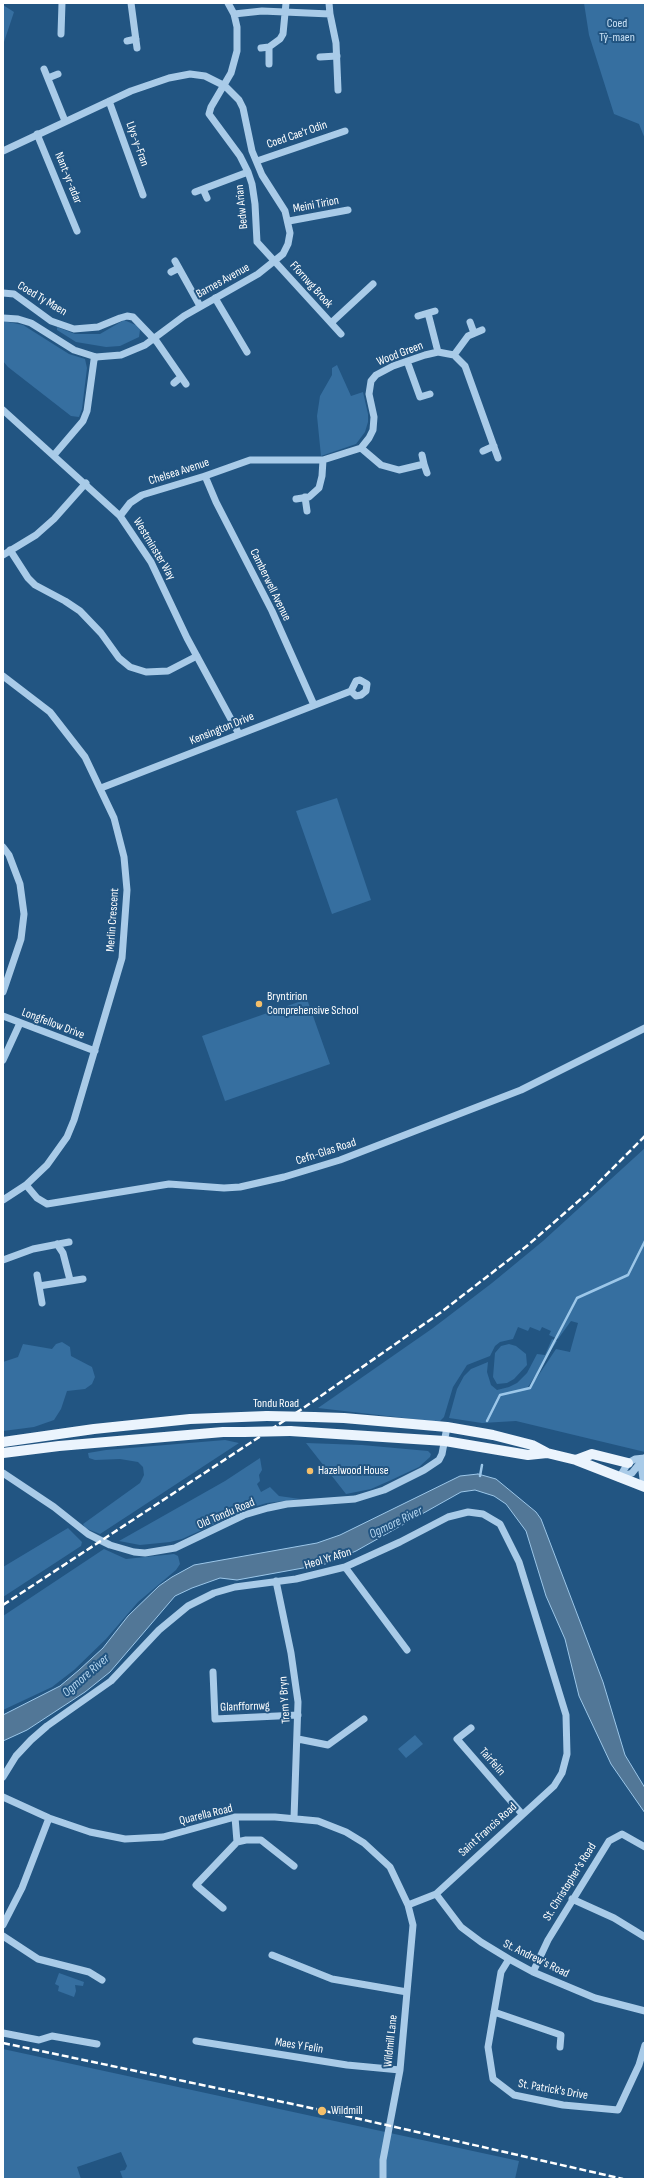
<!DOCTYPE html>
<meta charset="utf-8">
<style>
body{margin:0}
#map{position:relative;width:648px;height:2182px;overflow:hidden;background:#225582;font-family:"Sofia Sans Condensed",sans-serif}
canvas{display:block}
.frame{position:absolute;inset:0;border:4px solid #fff;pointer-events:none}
</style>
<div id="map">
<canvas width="648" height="2182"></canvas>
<div class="frame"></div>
</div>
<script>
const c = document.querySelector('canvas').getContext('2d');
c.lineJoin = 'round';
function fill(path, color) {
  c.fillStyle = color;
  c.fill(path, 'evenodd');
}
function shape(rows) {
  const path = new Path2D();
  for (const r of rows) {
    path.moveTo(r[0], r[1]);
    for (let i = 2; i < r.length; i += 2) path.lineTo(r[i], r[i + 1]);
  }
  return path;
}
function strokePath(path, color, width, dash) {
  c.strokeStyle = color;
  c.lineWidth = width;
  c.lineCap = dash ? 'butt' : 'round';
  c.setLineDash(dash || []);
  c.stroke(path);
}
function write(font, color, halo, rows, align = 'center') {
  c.font = font + ' "Sofia Sans Condensed",sans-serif';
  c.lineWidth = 4;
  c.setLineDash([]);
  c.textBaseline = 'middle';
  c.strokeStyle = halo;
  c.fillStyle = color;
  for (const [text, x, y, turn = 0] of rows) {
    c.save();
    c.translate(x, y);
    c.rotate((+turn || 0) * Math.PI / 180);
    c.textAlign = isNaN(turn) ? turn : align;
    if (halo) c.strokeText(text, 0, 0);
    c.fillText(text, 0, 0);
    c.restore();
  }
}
fill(shape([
 [584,3,645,3,645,139,639,124,614,114,589,35],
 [3,5,14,12,4,42,3,42],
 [124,320,138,326,140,330,139,337,120,346,106,347,76,342,57,330,57,327,75,334,100,334],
 [3,321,23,325,69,354,85,359,87,368,82,409,79,417,71,416,8,367,3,361],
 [337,365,351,396,363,392,368,414,368,422,365,432,356,444,321,456,317,416,320,396,332,375,332,368],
 [337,798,371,900,332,914,296,811],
 [307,999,330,1064,225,1101,202,1036],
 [645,1148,645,1452,516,1421,482,1423,449,1418,457,1389,464,1376,471,1369,488,1362,487,1372,491,1385,497,1390,509,1387,517,1383,527,1373,537,1354,545,1355,552,1339,557,1341,528,1387,530,1388,556,1349,570,1352,578,1323,571,1321,558,1339,549,1335,551,1331,542,1327,540,1331,530,1327,528,1331,518,1327,513,1339,500,1342,495,1346,490,1356,467,1365,453,1387,444,1417,439,1422,318,1408,433,1328,492,1283,543,1241],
 [62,1342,70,1347,71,1356,92,1367,95,1377,92,1384,85,1389,67,1391,61,1409,54,1420,34,1427,3,1431,3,1362,18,1357,23,1344,52,1349,56,1344],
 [509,1344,516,1346,526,1354,527,1365,514,1379,507,1383,497,1384,493,1377,495,1353,501,1346],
 [225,1440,239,1443,100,1534,85,1528,83,1524,140,1483,144,1475,143,1467,138,1462,120,1459,95,1460,89,1458,88,1453,106,1450],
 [306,1443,362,1445,428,1451,431,1454,430,1457,419,1467,389,1481,371,1489,346,1494],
 [260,1458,262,1470,259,1475,260,1481,257,1484,261,1492,270,1487,279,1496,300,1499,267,1503,250,1508,182,1539,170,1542,140,1545,119,1541,225,1481],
 [68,1528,82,1542,81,1546,3,1597,3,1567],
 [104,1549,126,1559,174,1554,178,1556,180,1564,176,1570,138,1602,106,1639,74,1670,52,1687,3,1710,3,1616],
 [415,1735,423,1744,406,1758,398,1749],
 [59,1973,84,1982,83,1986,75,1985,76,1991,74,1997,58,1991,59,1986,55,1984],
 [3,2049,519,2161,515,2179,123,2179,120,2171,125,2170,127,2166,121,2152,77,2167,81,2179,3,2179]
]), '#366fa0');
const water = shape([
 [478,1474,496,1479,536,1512,541,1519,603,1682,625,1755,645,1788,645,1813,611,1764,579,1696,565,1639,546,1596,526,1531,506,1504,494,1496,475,1490,461,1492,356,1551,325,1564,237,1580,220,1578,192,1588,175,1596,110,1672,85,1692,27,1730,3,1741,3,1715,60,1686,79,1670,103,1648,128,1616,159,1586,172,1577,194,1565,317,1543,340,1535,460,1476,478,1474]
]);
fill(water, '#527797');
strokePath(water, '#9cc7e9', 1);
strokePath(shape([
 [487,1421,500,1395,530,1388,577,1298,628,1275,645,1241],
 [480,1476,482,1465]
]), '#9cc7e9', 2.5);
strokePath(shape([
 [131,3,137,48],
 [228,3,234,14,237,27,237,51,231,73,211,107,209,114,240,156,248,172,252,184,255,204,257,242,331,323,373,284],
 [234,14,262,11,330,14,329,3],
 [330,14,336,43,338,90],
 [61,34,62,3],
 [127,41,136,39],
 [261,48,269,47],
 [320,57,337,56],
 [269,64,269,47,280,39,283,34,286,3],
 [44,69,65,121],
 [48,78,58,74],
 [109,101,143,195],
 [37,134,77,231],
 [3,151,131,91,169,78,190,74,205,76,225,86,239,100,243,108,252,151,262,175,285,211,290,233,288,244,283,254,258,274,184,316,145,345,121,355,96,357,74,350,31,323,18,319,3,318],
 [257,161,345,131],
 [203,189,207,198],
 [195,192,248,172],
 [289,221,348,210],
 [175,261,200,306],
 [171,272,179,268],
 [3,293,14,294,51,321,74,329,98,327,120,318,127,316,133,317,157,342,186,384],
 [215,298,247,352],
 [428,313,435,311],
 [418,316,428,313,438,352],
 [470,322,474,333],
 [331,323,341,334],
 [454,355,468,336,482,330],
 [407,361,420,397,430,394],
 [174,383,181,377],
 [3,410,120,516,151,562,187,638,239,734],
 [361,448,381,465,399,470,424,464,422,455],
 [483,451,494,446],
 [54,455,83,421,87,411,94,360,96,357],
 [424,464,427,473],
 [205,476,216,502,272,611,314,705],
 [305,497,307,511],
 [296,499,309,497,319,488,322,476,323,460],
 [120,516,130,503,142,495,205,476,250,460,323,460,361,448,369,438,373,430,374,417,369,394,371,381,376,375,393,366,425,355,438,352,454,355,465,366,498,458],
 [10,550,28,578,35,585,65,601,80,611,101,633,119,658,130,667,146,672,168,671,197,656],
 [3,555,36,535,54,519,86,483],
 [3,676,50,712,85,757,114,818,124,857,127,890,122,958,74,1120,67,1137,47,1165,26,1185,3,1200],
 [101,788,351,691,356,681,360,680,367,684,366,691,361,695,356,696,351,691],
 [3,847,9,855,20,884,24,914,21,939,3,992],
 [3,1016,95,1051],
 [3,1060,20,1023],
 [26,1185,37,1198,47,1204,169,1184,224,1188,240,1187,284,1177,340,1160,521,1090,645,1028],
 [57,1244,63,1253,70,1280],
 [3,1260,33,1249,69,1242],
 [37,1275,39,1286],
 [42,1303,39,1286,83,1279],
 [641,1464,644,1486],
 [3,1473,54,1507,88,1534,110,1545,134,1552,145,1553,175,1548,244,1515,268,1508,287,1504,355,1499,384,1490,424,1470,439,1460,442,1454,447,1427],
 [619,1478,628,1463,635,1459,645,1458],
 [619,1478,632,1473,644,1458],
 [345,1567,407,1650],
 [276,1581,291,1653,298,1702,294,1818],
 [213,1672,215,1719,298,1715],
 [471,1728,457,1739,522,1814],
 [298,1739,328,1745,364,1719],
 [3,1777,16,1756,31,1740,47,1726,111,1681,159,1630,188,1606,214,1593,235,1587,296,1579,345,1567,400,1542,448,1517,468,1512,483,1514,500,1524,519,1562,566,1715,567,1754,562,1773,554,1786,436,1894,408,1905],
 [3,1797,49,1818,90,1832,125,1839,163,1837,235,1817,275,1817,318,1821,346,1832,364,1843,390,1867,408,1905,413,1925,400,2070,383,2160,383,2179],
 [237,1842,246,1840,261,1840,294,1866],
 [436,1894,461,1927,481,1942,509,1959,533,1972,595,1998,645,2011],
 [572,1899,614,1918,645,1937],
 [223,1908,196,1885,237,1842,235,1817],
 [3,1925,22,1888,49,1818],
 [3,1936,38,1959,89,1972,102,1980],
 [272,1955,332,1979,407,1992],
 [509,1959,501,1972,488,2047,493,2079,514,2095,563,2105,618,2110,639,2065,645,2045],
 [533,1972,548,1940,609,1841,622,1834,645,1847],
 [494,2012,561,2035,560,2047],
 [3,2033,39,2040,52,2036,97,2044],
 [196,2041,347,2065,400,2070]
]), '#a9cbe8', 7);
strokePath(shape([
 [314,1417,344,1418,447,1427,493,1435,532,1445,547,1453],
 [290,1431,445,1441,528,1455,547,1453,576,1460,645,1487],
 [3,1442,94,1429,190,1419,267,1416],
 [3,1453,59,1446,223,1432,244,1432],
 [576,1460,592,1454,628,1463]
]), '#ebf4fd', 10);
strokePath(shape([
 [3,1605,302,1409,440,1313,528,1245,590,1191,645,1136],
 [3,2043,316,2109,623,2179]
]), '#fff', 2.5, [7, 3]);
strokePath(shape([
 [267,1416,314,1417],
 [244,1432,290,1431]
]), '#ebf4fd', 10);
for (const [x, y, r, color] of [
 [259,1004,4,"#f4bf6a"],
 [310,1471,4,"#f4bf6a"],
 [322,2111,5,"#f4bf6a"]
]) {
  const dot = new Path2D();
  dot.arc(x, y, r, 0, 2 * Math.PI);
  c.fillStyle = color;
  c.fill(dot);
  strokePath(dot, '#225582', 1.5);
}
write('12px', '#cce3f6', '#225582', [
 ["Coed",617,24],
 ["Tŷ-maen",617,38]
]);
write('12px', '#fff', '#225582', [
 ["Coed Cae'r Odin",297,135,-19],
 ["Llys-y-Fran",137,144,70],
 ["Nant-yr-adar",68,178,68],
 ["Meini Tirion",316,205,-11],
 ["Bedw Arian",242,207,-96],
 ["Barnes Avenue",223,281,-29],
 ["Ffornwg Brook",311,285,48],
 ["Coed Ty Maen",42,299,31],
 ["Wood Green",400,354,-21],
 ["Chelsea Avenue",179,472,-18],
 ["Westminster Way",154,549,59],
 ["Camberwell Avenue",270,585,64],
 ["Kensington Drive",222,729,-22],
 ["Merlin Crescent",113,920,-86],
 ["Longfellow Drive",53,1024,21],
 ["Cefn-Glas Road",326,1152,-18],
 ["Tondu Road",276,1404],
 ["Old Tondu Road",226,1514,-23],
 ["Heol Yr Afon",328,1559,-17],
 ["Trem Y Bryn",285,1700,-94],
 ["Glanffornwg",245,1707,-2],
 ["Tairfelin",492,1762,49],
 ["Quarella Road",206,1815,-14],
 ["Saint Francis Road",488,1830,-42],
 ["St. Christopher's Road",570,1882,-58],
 ["St. Andrew's Road",536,1959,26],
 ["Wildmill Lane",391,2041,-84],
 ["Maes Y Felin",299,2046,9],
 ["St. Patrick's Drive",553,2090,10]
]);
write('12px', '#fff', '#225582', [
 ["Bryntirion",267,997],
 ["Comprehensive School",267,1011],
 ["Hazelwood House",318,1471],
 ["Wildmill",331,2111]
], 'left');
write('italic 13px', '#b4d5ef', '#225582', [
 ["Ogmore River",396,1523,-26],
 ["Ogmore River",86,1676,-41]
]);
</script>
